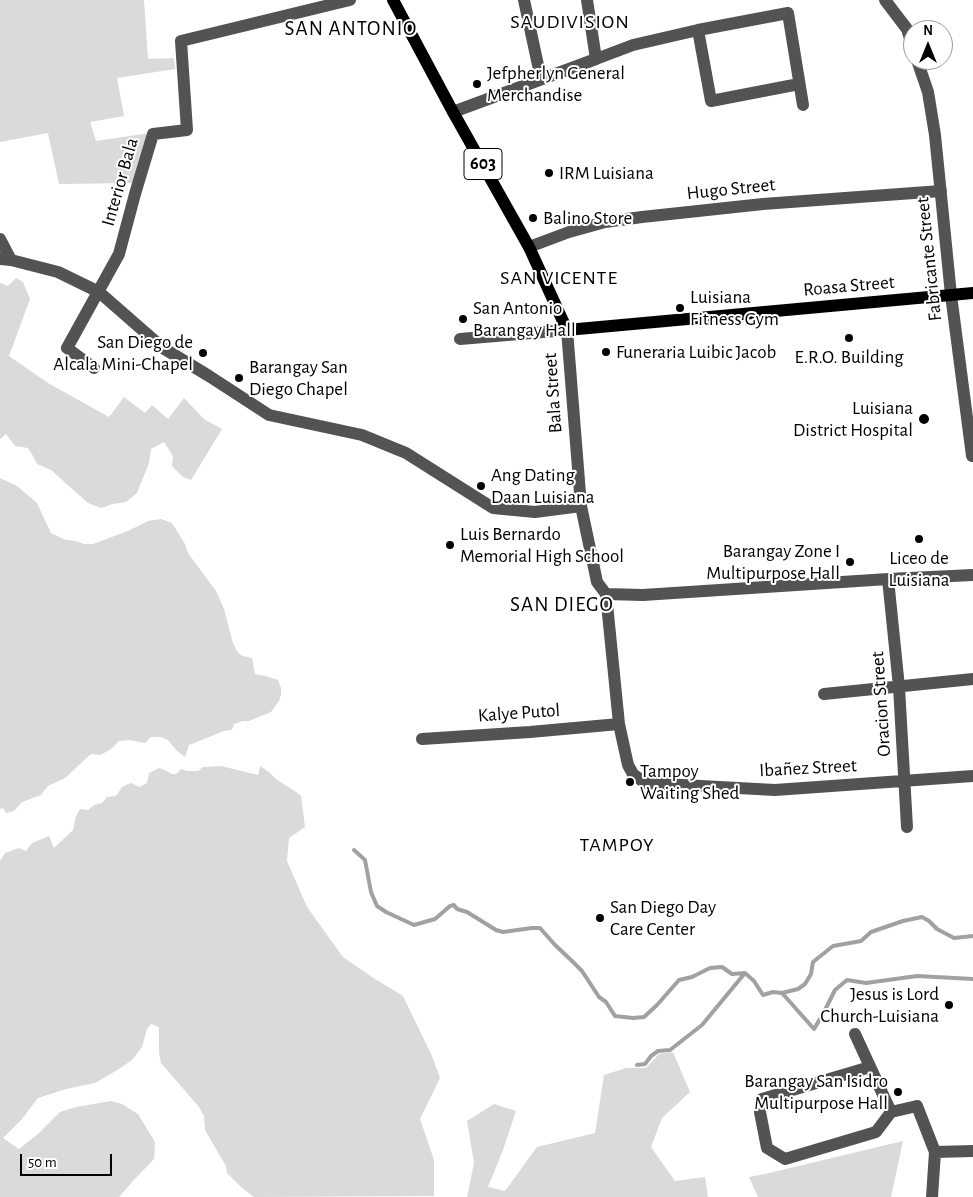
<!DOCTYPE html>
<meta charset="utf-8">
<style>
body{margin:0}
#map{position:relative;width:973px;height:1197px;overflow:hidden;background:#fff;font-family:"Alegreya Sans",sans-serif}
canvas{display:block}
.north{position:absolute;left:903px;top:20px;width:50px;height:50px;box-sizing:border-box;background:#fff;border:1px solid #999;border-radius:50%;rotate:0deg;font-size:14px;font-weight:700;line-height:20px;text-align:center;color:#000}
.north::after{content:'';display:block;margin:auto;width:18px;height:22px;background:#000;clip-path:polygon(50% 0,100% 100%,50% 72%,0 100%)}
.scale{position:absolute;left:20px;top:1154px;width:92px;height:22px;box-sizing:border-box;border:2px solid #000;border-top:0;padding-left:6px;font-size:15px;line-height:18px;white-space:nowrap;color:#000;-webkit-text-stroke:4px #fff;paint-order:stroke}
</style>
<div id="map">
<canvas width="973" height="1197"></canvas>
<div class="north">N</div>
<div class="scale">50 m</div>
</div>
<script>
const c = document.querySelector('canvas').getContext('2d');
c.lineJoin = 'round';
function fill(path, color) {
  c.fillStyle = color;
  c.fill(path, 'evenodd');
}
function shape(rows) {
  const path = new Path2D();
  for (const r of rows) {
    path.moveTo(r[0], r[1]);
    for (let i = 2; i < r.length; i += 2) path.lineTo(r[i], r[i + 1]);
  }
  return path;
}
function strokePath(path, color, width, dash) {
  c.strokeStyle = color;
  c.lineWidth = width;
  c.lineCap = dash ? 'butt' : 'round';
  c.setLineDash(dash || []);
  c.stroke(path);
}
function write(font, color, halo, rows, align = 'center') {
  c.font = font + ' "Alegreya Sans",sans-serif';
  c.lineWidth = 4;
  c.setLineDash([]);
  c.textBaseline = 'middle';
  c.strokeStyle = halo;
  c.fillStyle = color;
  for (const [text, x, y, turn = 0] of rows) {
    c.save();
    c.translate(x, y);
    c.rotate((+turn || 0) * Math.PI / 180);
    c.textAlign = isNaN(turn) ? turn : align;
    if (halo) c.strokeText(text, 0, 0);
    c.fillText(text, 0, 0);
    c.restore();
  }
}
fill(shape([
 [0,0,144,0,148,59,174,58,175,69,117,78,124,116,90,122,96,141,150,133,136,183,59,184,48,133,0,142],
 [16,278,23,282,30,299,9,356,48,383,109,417,124,397,145,413,152,405,168,419,184,398,204,419,222,429,191,480,183,477,172,466,173,456,164,442,151,449,149,463,137,493,126,502,113,504,101,508,88,503,51,470,37,464,33,456,28,448,15,446,6,434,0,439,0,283,8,286],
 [0,478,17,486,37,503,51,533,66,540,76,541,84,544,93,544,128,531,148,521,161,519,172,523,185,544,188,553,216,591,224,609,233,643,238,653,243,656,252,658,255,674,266,676,278,680,281,688,281,695,279,701,271,712,249,721,243,721,234,724,232,730,224,731,189,745,185,757,176,750,168,740,160,737,151,737,145,743,129,740,119,741,110,750,100,755,91,754,65,778,48,786,41,795,22,802,14,811,6,813,3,808,0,809],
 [221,766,258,775,260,766,270,773,276,779,296,792,301,796,305,827,289,838,287,861,307,907,343,957,375,979,403,996,432,1056,440,1078,420,1119,434,1160,434,1196,254,1197,242,1188,227,1173,226,1166,205,1130,204,1116,199,1107,161,1063,159,1053,159,1027,151,1024,147,1029,142,1047,132,1060,119,1069,95,1083,66,1089,38,1098,22,1119,3,1138,19,1149,38,1134,60,1112,76,1107,111,1101,122,1104,138,1114,155,1142,154,1159,133,1181,119,1197,0,1197,0,861,5,853,19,848,26,851,32,843,49,836,54,848,73,830,76,816,80,809,88,810,94,805,102,803,107,797,116,796,122,787,131,783,139,787,147,783,149,773,159,768,167,771,172,774,176,774,181,769,187,771,198,771,203,767],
 [673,1052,690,1092,662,1118,651,1147,675,1181,705,1177,708,1197,467,1197,474,1163,467,1121,494,1104,516,1111,503,1150,488,1187,505,1191,537,1147,595,1133,604,1075,626,1068,646,1068,659,1054],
 [903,1141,891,1197,758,1197,749,1177,765,1174]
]), '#dadada');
strokePath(shape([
 [354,850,365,860,371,892,377,906,386,912,414,925,435,919,450,906,454,905,457,909,467,912,496,930,503,932,532,928,540,928,555,945,571,960,582,971,599,997,606,1002,615,1016,633,1018,644,1017,657,1005,679,980,692,977,710,968,722,967,732,974,745,973],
 [782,993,798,989,805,984,811,974,813,962,833,946,861,941,871,932,903,921,922,917,929,921,937,929,954,938,973,936],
 [637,1065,645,1064,651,1056,658,1051,670,1050,702,1025,745,973,754,981,763,995,773,992,782,993,814,1029,824,1012,835,990,847,980,866,983,917,976,973,979]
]), '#a1a1a1', 4);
strokePath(shape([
 [524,0,541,79],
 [885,0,907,29,913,48],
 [698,30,711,101,799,84],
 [596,59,633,45,698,30,788,13,803,105],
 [917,60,928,92,935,135,951,295,972,456],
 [453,112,596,59,587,0],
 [0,239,11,260],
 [529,247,569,232,605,222,642,217,763,204,941,191],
 [0,259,11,260,58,272,99,292,163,348,209,376,269,415,362,435,406,453,493,508,535,512,581,506],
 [460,339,567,330,581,506,597,582,606,594,619,724,628,765,633,774,645,783,775,790,973,776],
 [94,368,67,348,119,254,135,194,153,134,187,130,181,41,350,0],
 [888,579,899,687,907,827],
 [606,594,643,595,888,579,973,575],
 [824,694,973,679],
 [422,739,530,732,619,724],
 [855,1034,891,1112,876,1132,785,1159,767,1148,760,1112,762,1099,870,1067],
 [891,1112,917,1106,935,1152,932,1197],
 [935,1152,973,1151]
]), '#535353', 12);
strokePath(shape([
 [393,0,453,112,529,247,567,330,973,293]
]), '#000', 12);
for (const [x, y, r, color] of [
 [477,84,5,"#000"],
 [549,173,5,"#000"],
 [533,218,5,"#000"],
 [680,308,5,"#000"],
 [463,319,5,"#000"],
 [849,338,5,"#000"],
 [606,352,5,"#000"],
 [203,353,5,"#000"],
 [239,378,5,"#000"],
 [924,419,6,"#000"],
 [481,486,5,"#000"],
 [919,539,5,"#000"],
 [450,545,5,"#000"],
 [850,562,5,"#000"],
 [630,782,5,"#000"],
 [600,918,5,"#000"],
 [949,1005,5,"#000"],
 [898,1092,5,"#000"]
]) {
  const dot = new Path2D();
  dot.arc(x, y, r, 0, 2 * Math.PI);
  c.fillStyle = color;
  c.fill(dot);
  strokePath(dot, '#fff', 2);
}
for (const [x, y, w] of [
 [483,164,38]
]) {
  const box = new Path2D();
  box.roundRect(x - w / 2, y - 15.5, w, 31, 4);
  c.fillStyle = '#fff';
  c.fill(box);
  strokePath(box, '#000', 1);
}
write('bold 18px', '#000', null, [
 ["603",483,164]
]);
write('19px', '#000', '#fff', [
 ["Jefpherlyn General",487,73],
 ["Merchandise",487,95],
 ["IRM Luisiana",559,173],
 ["Balino Store",543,218],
 ["Luisiana",690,297],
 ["Fitness Gym",690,319],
 ["San Antonio",473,308],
 ["Barangay Hall",473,330],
 ["San Diego de",193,342,"right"],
 ["Alcala Mini-Chapel",193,364,"right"],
 ["Funeraria Luibic Jacob",616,352],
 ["E.R.O. Building",849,357,"center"],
 ["Barangay San",249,367],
 ["Diego Chapel",249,389],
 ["Luisiana",913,408,"right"],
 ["District Hospital",913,430,"right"],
 ["Ang Dating",491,475],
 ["Daan Luisiana",491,497],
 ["Luis Bernardo",460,534],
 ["Memorial High School",460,556],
 ["Barangay Zone I",840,551,"right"],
 ["Multipurpose Hall",840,573,"right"],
 ["Liceo de",919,558,"center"],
 ["Luisiana",919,580,"center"],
 ["Tampoy",640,771],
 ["Waiting Shed",640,793],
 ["San Diego Day",610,907],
 ["Care Center",610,929],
 ["Jesus is Lord",939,994,"right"],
 ["Church-Luisiana",939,1016,"right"],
 ["Barangay San Isidro",888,1081,"right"],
 ["Multipurpose Hall",888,1103,"right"]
], 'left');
write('19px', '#000', '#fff', [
 ["Interior Bala",120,182,-74],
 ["Hugo Street",731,189,-6],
 ["Fabricante Street",929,259,-96],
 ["Roasa Street",849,286,-5],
 ["Bala Street",553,393,-94],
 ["Oracion Street",881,704,-94],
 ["Kalye Putol",519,713,-4],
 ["Ibañez Street",808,768,-3]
]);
c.letterSpacing = '1px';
write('20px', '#000', '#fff', [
 ["SAUDIVISION",570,22],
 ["SAN VICENTE",559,278],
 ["TAMPOY",617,845]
]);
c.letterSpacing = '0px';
c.letterSpacing = '1px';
write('21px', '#000', '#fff', [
 ["SAN ANTONIO",351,29],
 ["SAN DIEGO",562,605]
]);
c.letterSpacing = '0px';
</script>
